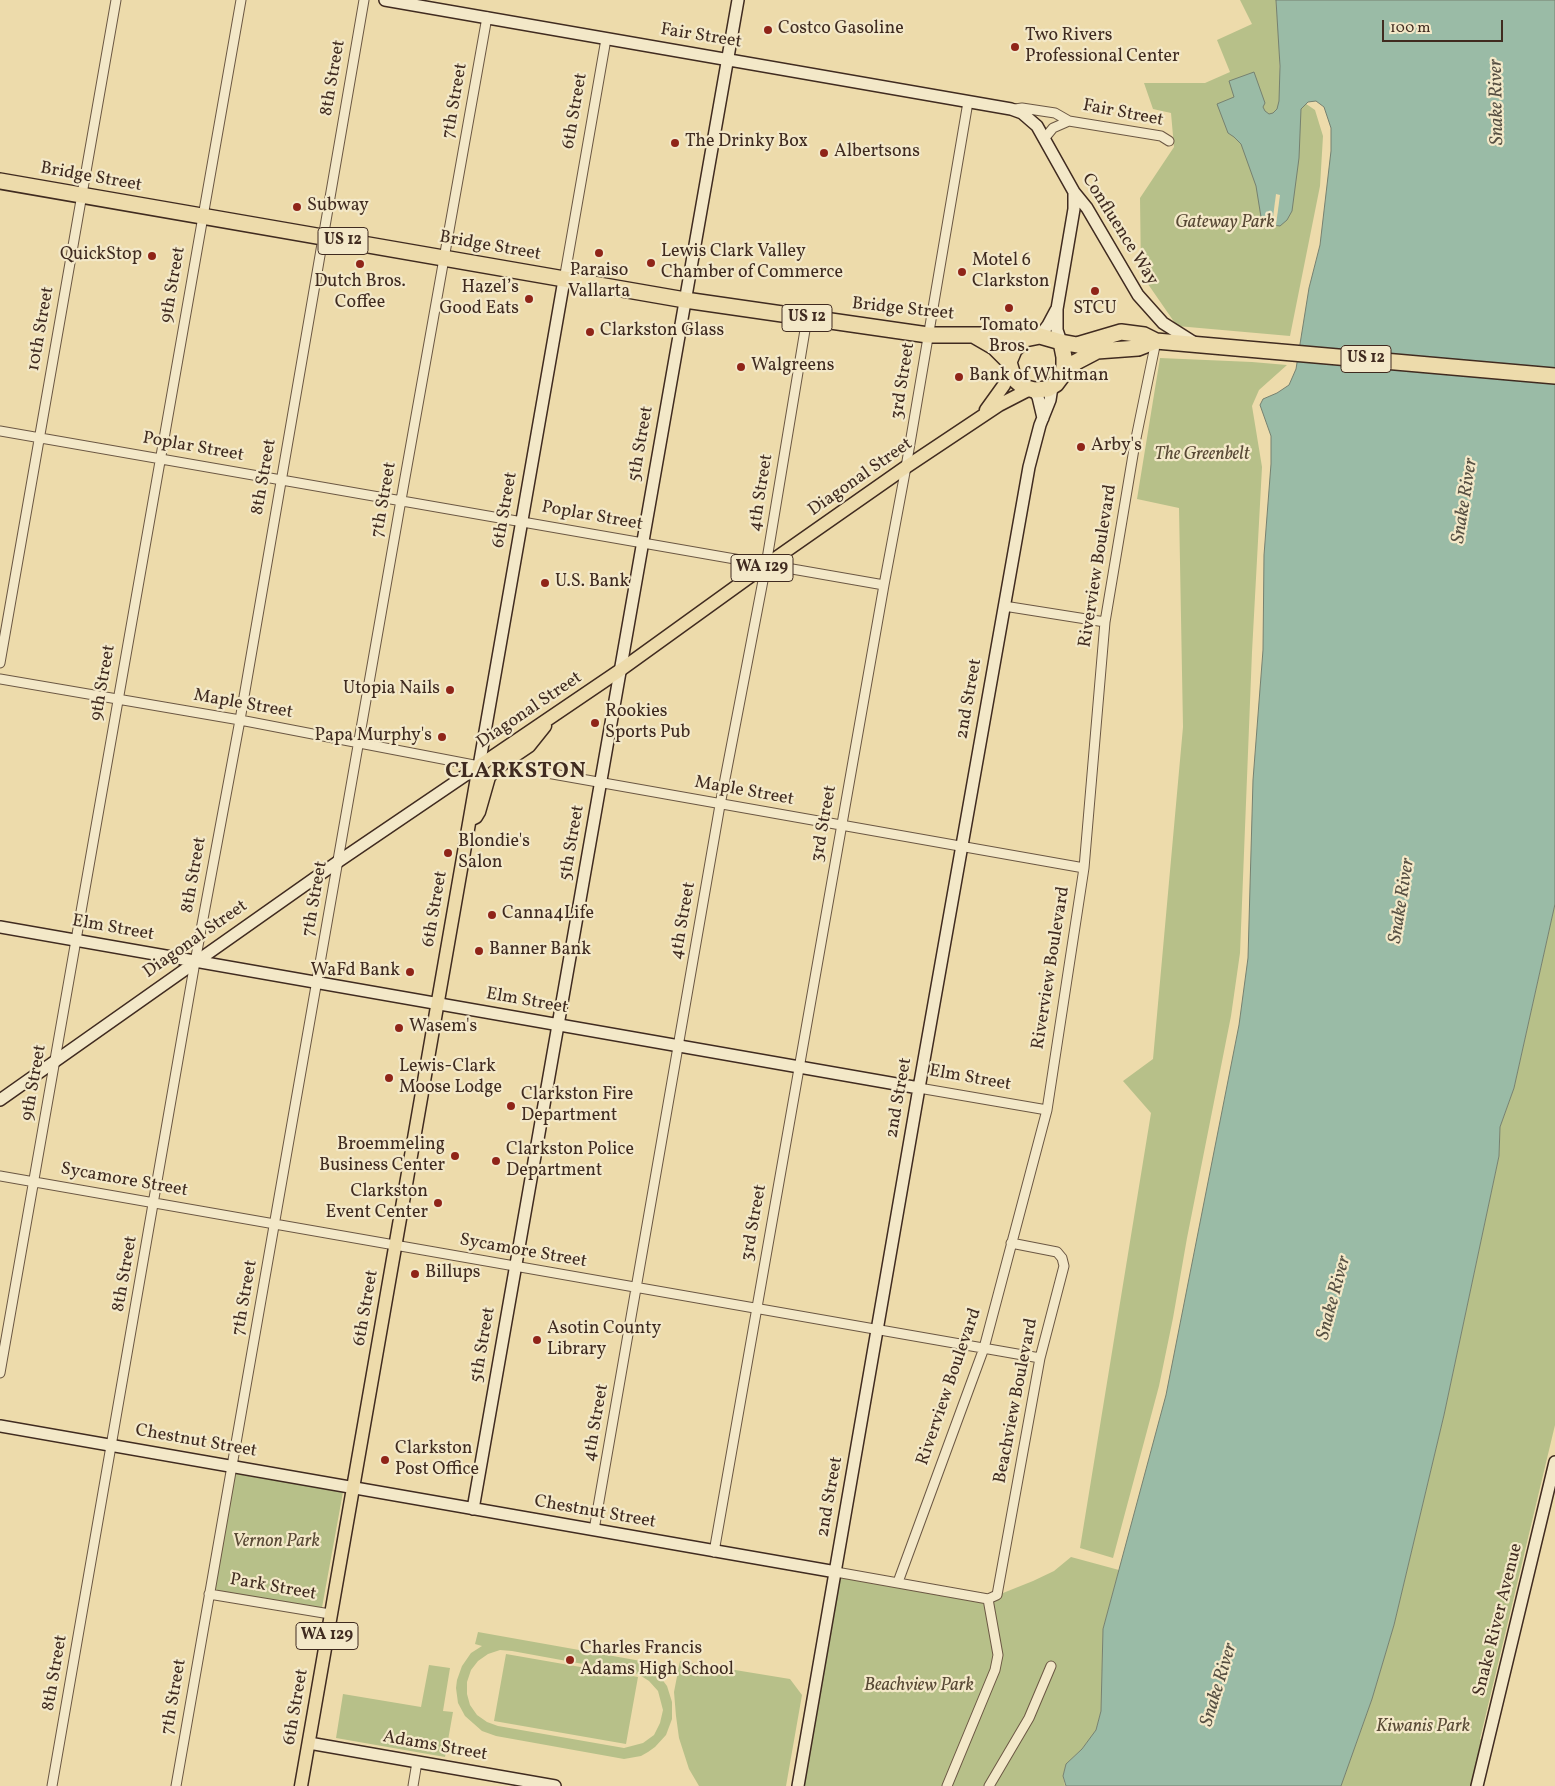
<!DOCTYPE html>
<meta charset="utf-8">
<style>
body{margin:0}
#map{position:relative;width:1555px;height:1786px;overflow:hidden;background:#eddbab;font-family:Vollkorn,serif}
canvas{display:block}
.scale{position:absolute;left:1382px;top:20px;width:121px;height:22px;box-sizing:border-box;border:2px solid #402b20;border-top:0;padding-left:6px;font-size:15px;line-height:18px;white-space:nowrap;color:#402b20;-webkit-text-stroke:4px #f3e8c8;paint-order:stroke}
</style>
<div id="map">
<canvas width="1555" height="1786"></canvas>
<div class="scale">100 m</div>
</div>
<script>
const c = document.querySelector('canvas').getContext('2d');
c.lineJoin = 'round';
function fill(path, color) {
  c.fillStyle = color;
  c.fill(path, 'evenodd');
}
function shape(rows) {
  const path = new Path2D();
  for (const r of rows) {
    path.moveTo(r[0], r[1]);
    for (let i = 2; i < r.length; i += 2) path.lineTo(r[i], r[i + 1]);
  }
  return path;
}
function strokePath(path, color, width, dash) {
  c.strokeStyle = color;
  c.lineWidth = width;
  c.lineCap = dash ? 'butt' : 'round';
  c.setLineDash(dash || []);
  c.stroke(path);
}
function write(font, color, halo, rows, align = 'center') {
  c.font = font + ' Vollkorn,serif';
  c.lineWidth = 4.5;
  c.setLineDash([]);
  c.textBaseline = 'middle';
  c.strokeStyle = halo;
  c.fillStyle = color;
  for (const [text, x, y, turn = 0] of rows) {
    c.save();
    c.translate(x, y);
    c.rotate((+turn || 0) * Math.PI / 180);
    c.textAlign = isNaN(turn) ? turn : align;
    if (halo) c.strokeText(text, 0, 0);
    c.fillText(text, 0, 0);
    c.restore();
  }
}
fill(shape([
 [1240,0,1276,0,1279,32,1280,86,1315,110,1323,136,1320,186,1290,336,1177,326,1141,274,1140,198,1174,147,1171,113,1153,109,1144,83,1205,83,1230,72,1217,40,1252,24],
 [1160,358,1252,362,1287,365,1259,390,1252,406,1262,467,1252,652,1240,953,1231,1016,1187,1238,1173,1318,1159,1386,1113,1558,1080,1548,1151,1113,1123,1081,1153,1059,1183,727,1179,508,1137,499],
 [1555,904,1555,1425,1480,1739,1488,1741,1477,1786,1341,1786,1372,1699,1394,1625,1444,1415,1499,1156,1500,1127,1514,1088],
 [231,1473,343,1492,321,1613,209,1594],
 [1071,1557,1119,1570,1103,1629,1101,1711,1096,1731,1082,1749,1066,1764,1063,1776,1065,1786,798,1786,836,1572,988,1599,1033,1581,1054,1571],
 [478,1632,669,1666,666,1679,661,1678,667,1686,672,1702,672,1719,666,1735,655,1747,648,1752,641,1756,624,1759,496,1736,482,1731,465,1716,458,1703,456,1688,457,1680,462,1666,471,1653,482,1646,475,1644],
 [500,1650,512,1651,638,1674,649,1681,658,1691,663,1710,660,1723,654,1735,643,1743,624,1748,498,1726,487,1722,477,1715,470,1705,467,1694,467,1682,471,1670,478,1661,488,1654],
 [506,1654,638,1677,626,1744,494,1721],
 [680,1661,790,1679,802,1695,786,1786,699,1786,689,1769,679,1738,676,1716,674,1692],
 [429,1665,450,1668,443,1711,453,1712,445,1757,336,1738,343,1694,421,1707]
]), '#b7c089');
const water = shape([
 [1276,0,1555,0,1555,904,1514,1088,1500,1127,1499,1156,1444,1415,1394,1625,1372,1699,1341,1786,1066,1786,1063,1776,1066,1764,1082,1749,1096,1730,1101,1711,1103,1629,1166,1395,1239,1025,1248,958,1253,780,1263,650,1264,555,1271,464,1271,436,1260,405,1263,399,1277,393,1289,385,1296,369,1309,288,1320,245,1331,151,1331,128,1324,107,1316,101,1308,102,1301,109,1299,158,1292,211,1287,220,1280,226,1265,224,1261,217,1256,186,1241,144,1234,137,1228,133,1217,104,1234,97,1229,81,1254,72,1265,103,1263,107,1265,111,1269,114,1273,113,1277,109,1279,101,1280,66,1276,0]
]);
fill(water, '#9abba6');
strokePath(water, '#768170', 1);
fill(shape([
 [1276,194,1280,195,1276,225,1272,225]
]), '#eddbab');
const street = shape([
 [1015,109,1022,108,1055,113,1069,121,1161,136,1169,141],
 [1044,139,1053,128,1069,121],
 [564,280,606,39],
 [0,431,884,585],
 [1004,606,1105,622],
 [0,663,116,0],
 [0,679,240,720,479,766],
 [547,773,1084,868],
 [919,1088,1047,1110],
 [0,1176,1040,1358],
 [0,1373,241,0],
 [594,1530,720,805,766,565,807,318],
 [714,1552,884,585,906,467,968,102],
 [836,1572,988,1599,998,1655,995,1670,947,1786],
 [898,1582,984,1348,1047,1110,1084,868,1105,622,1135,443,1156,341],
 [209,1594,330,1614],
 [988,1599,997,1595,1040,1358,1064,1266,1062,1258,1057,1252,1011,1243],
 [52,1786,195,962,240,720,364,0],
 [176,1786,401,500,487,17],
 [413,1786,417,1762],
 [989,1786,1029,1718,1051,1666]
]);
const secondary = shape([
 [385,0,1011,109,1022,113,1037,126,1074,192,1087,208,1138,295,1163,323,1193,342],
 [1040,336,1048,325,1056,310],
 [1061,342,1057,330,1057,309,1074,209,1074,192],
 [1034,390,1038,397,1043,418],
 [0,927,919,1088],
 [0,1100,339,861,479,766,564,280],
 [0,1426,836,1572],
 [473,1509,738,0],
 [309,1743,555,1786],
 [798,1786,919,1088,1029,467,1040,425,1050,400,1052,387],
 [1477,1786,1555,1462]
]);
const primary = shape([
 [986,410,1004,385,1010,369],
 [472,819,476,817,479,812,489,777,498,767,529,746,545,726],
 [301,1786,479,766,619,671,766,565,906,467,999,405,1030,389]
]);
const highway = shape([
 [0,181,685,300,928,335,995,335,1025,339],
 [975,336,994,347,1009,362],
 [1040,336,1061,342,1064,357,1064,367,1062,376,1056,384,1048,389,1034,390,1023,387,1014,379,1009,362,1014,350,1025,339,1040,336],
 [1061,342,1077,345,1121,332,1144,335,1156,341,1555,376],
 [1062,376,1076,362,1097,351,1138,348,1156,341]
]);
strokePath(street, '#6b5743', 11);
strokePath(secondary, '#402b20', 14);
strokePath(primary, '#402b20', 15);
strokePath(highway, '#402b20', 18);
strokePath(street, '#f3e8c8', 9);
strokePath(secondary, '#f3e8c8', 11);
strokePath(primary, '#eddbab', 12);
strokePath(highway, '#eddbab', 15);
for (const [x, y, r, color] of [
 [768,30,5,"#8f2418"],
 [1015,47,5,"#8f2418"],
 [675,143,5,"#8f2418"],
 [824,153,5,"#8f2418"],
 [297,207,5,"#8f2418"],
 [599,253,5,"#8f2418"],
 [152,256,5,"#8f2418"],
 [651,263,5,"#8f2418"],
 [360,264,5,"#8f2418"],
 [962,272,5,"#8f2418"],
 [1095,291,5,"#8f2418"],
 [529,299,5,"#8f2418"],
 [1009,308,5,"#8f2418"],
 [590,332,5,"#8f2418"],
 [741,367,5,"#8f2418"],
 [959,377,5,"#8f2418"],
 [1081,447,5,"#8f2418"],
 [545,583,5,"#8f2418"],
 [450,690,5,"#8f2418"],
 [595,723,5,"#8f2418"],
 [442,737,5,"#8f2418"],
 [448,853,5,"#8f2418"],
 [492,915,5,"#8f2418"],
 [479,951,5,"#8f2418"],
 [410,972,5,"#8f2418"],
 [399,1028,5,"#8f2418"],
 [389,1078,5,"#8f2418"],
 [511,1106,5,"#8f2418"],
 [455,1156,5,"#8f2418"],
 [496,1161,5,"#8f2418"],
 [438,1203,5,"#8f2418"],
 [415,1274,5,"#8f2418"],
 [537,1340,5,"#8f2418"],
 [385,1460,5,"#8f2418"],
 [570,1660,5,"#8f2418"]
]) {
  const dot = new Path2D();
  dot.arc(x, y, r, 0, 2 * Math.PI);
  c.fillStyle = color;
  c.fill(dot);
  strokePath(dot, '#f3e8c8', 2);
}
for (const [x, y, w] of [
 [343,241,50],
 [807,318,50],
 [1366,359,50],
 [762,568,62],
 [327,1636,62]
]) {
  const box = new Path2D();
  box.roundRect(x - w / 2, y - 13.5, w, 27, 4);
  c.fillStyle = '#f3e8c8';
  c.fill(box);
  strokePath(box, '#402b20', 1);
}
write('bold 16px', '#402b20', null, [
 ["US 12",343,241],
 ["US 12",807,318],
 ["US 12",1366,359],
 ["WA 129",762,568],
 ["WA 129",327,1636]
]);
write('18px', '#402b20', '#f3e8c8', [
 ["Costco Gasoline",778,30],
 ["Two Rivers",1025,37],
 ["Professional Center",1025,58],
 ["The Drinky Box",685,143],
 ["Albertsons",834,153],
 ["Subway",307,207],
 ["Lewis Clark Valley",661,253],
 ["Chamber of Commerce",661,274],
 ["QuickStop",142,256,"right"],
 ["Motel 6",972,262],
 ["Clarkston",972,283],
 ["Paraiso",599,272,"center"],
 ["Vallarta",599,293,"center"],
 ["Dutch Bros.",360,283,"center"],
 ["Coffee",360,304,"center"],
 ["Hazel’s",519,289,"right"],
 ["Good Eats",519,310,"right"],
 ["STCU",1095,310,"center"],
 ["Tomato",1009,327,"center"],
 ["Bros.",1009,348,"center"],
 ["Clarkston Glass",600,332],
 ["Walgreens",751,367],
 ["Bank of Whitman",969,377],
 ["Arby's",1091,447],
 ["U.S. Bank",555,583],
 ["Utopia Nails",440,690,"right"],
 ["Rookies",605,713],
 ["Sports Pub",605,734],
 ["Papa Murphy's",432,737,"right"],
 ["Blondie's",458,843],
 ["Salon",458,864],
 ["Canna4Life",502,915],
 ["Banner Bank",489,951],
 ["WaFd Bank",400,972,"right"],
 ["Wasem's",409,1028],
 ["Lewis-Clark",399,1068],
 ["Moose Lodge",399,1089],
 ["Clarkston Fire",521,1096],
 ["Department",521,1117],
 ["Broemmeling",445,1146,"right"],
 ["Business Center",445,1167,"right"],
 ["Clarkston Police",506,1151],
 ["Department",506,1172],
 ["Clarkston",428,1193,"right"],
 ["Event Center",428,1214,"right"],
 ["Billups",425,1274],
 ["Asotin County",547,1330],
 ["Library",547,1351],
 ["Clarkston",395,1450],
 ["Post Office",395,1471],
 ["Charles Francis",580,1650],
 ["Adams High School",580,1671]
], 'left');
write('18px', '#402b20', '#f3e8c8', [
 ["Fair Street",701,37,9],
 ["8th Street",334,78,-80],
 ["7th Street",456,101,-80],
 ["6th Street",576,111,-80],
 ["Fair Street",1123,114,11],
 ["Bridge Street",91,178,10],
 ["Confluence Way",1119,230,58],
 ["Bridge Street",490,247,10],
 ["9th Street",174,285,-80],
 ["Bridge Street",903,310,6],
 ["10th Street",42,329,-80],
 ["3rd Street",904,381,-81],
 ["5th Street",642,444,-80],
 ["Poplar Street",193,448,10],
 ["8th Street",265,477,-80],
 ["Diagonal Street",861,478,-35],
 ["4th Street",762,493,-81],
 ["7th Street",385,500,-80],
 ["6th Street",506,510,-80],
 ["Poplar Street",592,517,10],
 ["Riverview Boulevard",1099,566,-81],
 ["9th Street",104,683,-80],
 ["2nd Street",970,699,-80],
 ["Maple Street",243,705,10],
 ["Diagonal Street",530,711,-34],
 ["Maple Street",744,792,10],
 ["3rd Street",825,824,-80],
 ["5th Street",573,843,-80],
 ["8th Street",195,875,-80],
 ["7th Street",316,899,-80],
 ["6th Street",436,909,-80],
 ["4th Street",684,921,-80],
 ["Elm Street",113,929,10],
 ["Diagonal Street",196,940,-35],
 ["Riverview Boulevard",1052,968,-81],
 ["Elm Street",527,1002,10],
 ["Elm Street",970,1079,10],
 ["9th Street",35,1083,-80],
 ["2nd Street",900,1098,-80],
 ["Sycamore Street",124,1181,10],
 ["3rd Street",755,1223,-80],
 ["Sycamore Street",523,1252,10],
 ["8th Street",126,1274,-80],
 ["7th Street",246,1298,-80],
 ["6th Street",367,1308,-80],
 ["5th Street",484,1345,-80],
 ["Riverview Boulevard",950,1387,-71],
 ["Beachview Boulevard",1017,1401,-79],
 ["4th Street",597,1423,-80],
 ["Chestnut Street",196,1442,10],
 ["2nd Street",831,1497,-80],
 ["Chestnut Street",595,1513,10],
 ["Park Street",273,1588,10],
 ["Snake River Avenue",1499,1620,-76],
 ["8th Street",56,1673,-80],
 ["7th Street",175,1697,-80],
 ["6th Street",297,1707,-80],
 ["Adams Street",435,1747,10]
]);
write('italic 18px', '#584935', '#f3e8c8', [
 ["Gateway Park",1225,224],
 ["The Greenbelt",1202,456],
 ["Vernon Park",276,1543],
 ["Beachview Park",919,1687],
 ["Kiwanis Park",1423,1728]
]);
write('italic 19px', '#564f42', '#f3e8c8', [
 ["Snake River",1498,102,-91],
 ["Snake River",1466,501,-81],
 ["Snake River",1403,901,-81],
 ["Snake River",1335,1298,-75],
 ["Snake River",1220,1685,-73]
]);
c.letterSpacing = '1px';
write('bold 22px', '#402b20', '#f3e8c8', [
 ["CLARKSTON",516,773]
]);
c.letterSpacing = '0px';
</script>
